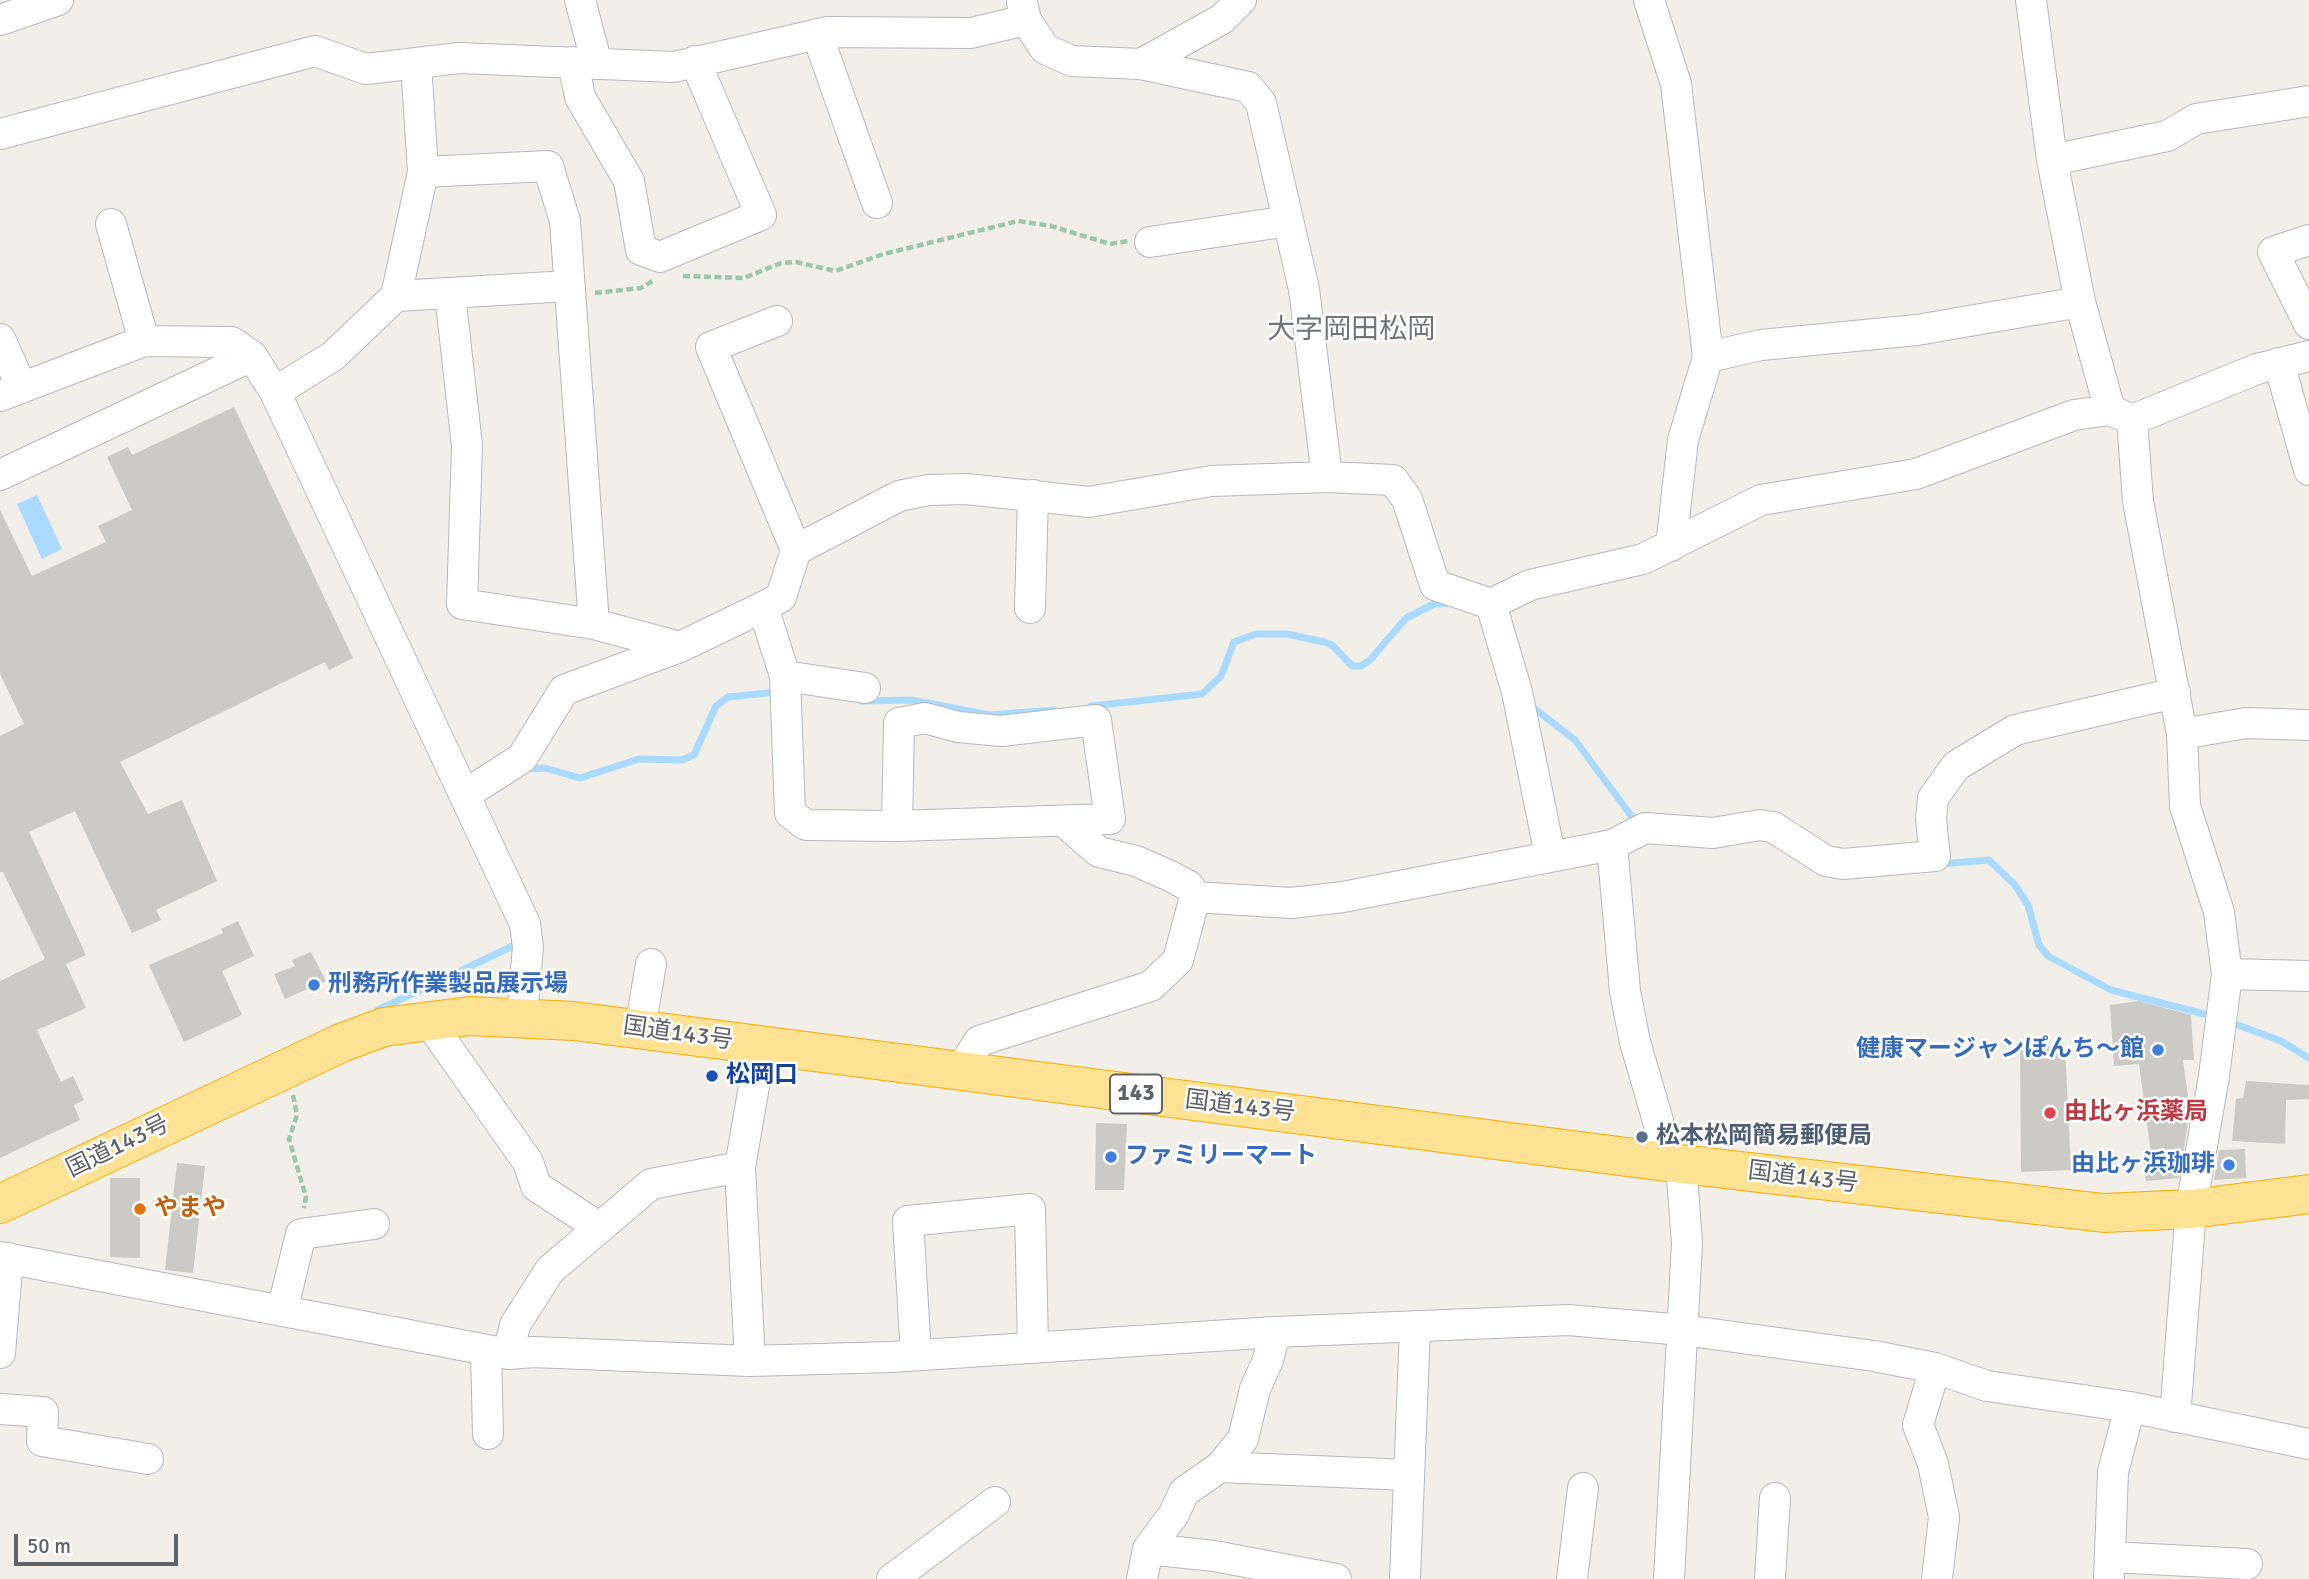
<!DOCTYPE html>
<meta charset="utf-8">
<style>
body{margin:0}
#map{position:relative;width:2309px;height:1579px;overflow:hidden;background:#f1efe8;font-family:Signika,sans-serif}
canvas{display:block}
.scale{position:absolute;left:14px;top:1534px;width:164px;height:32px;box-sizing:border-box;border:4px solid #5f6368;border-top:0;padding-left:9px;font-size:21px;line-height:24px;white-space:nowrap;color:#5f6368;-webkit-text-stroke:5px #fff;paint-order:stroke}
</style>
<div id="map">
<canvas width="2309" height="1579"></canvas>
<div class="scale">50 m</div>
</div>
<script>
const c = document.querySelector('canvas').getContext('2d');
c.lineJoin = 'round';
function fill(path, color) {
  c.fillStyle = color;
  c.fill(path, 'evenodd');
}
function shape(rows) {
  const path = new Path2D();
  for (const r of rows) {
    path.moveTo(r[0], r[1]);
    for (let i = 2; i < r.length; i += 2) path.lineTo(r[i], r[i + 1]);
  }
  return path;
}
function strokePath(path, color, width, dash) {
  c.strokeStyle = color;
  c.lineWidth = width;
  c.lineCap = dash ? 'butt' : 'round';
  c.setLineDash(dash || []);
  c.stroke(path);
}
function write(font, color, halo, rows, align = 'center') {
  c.font = font + ' Signika,"Noto Sans JP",sans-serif';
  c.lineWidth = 5;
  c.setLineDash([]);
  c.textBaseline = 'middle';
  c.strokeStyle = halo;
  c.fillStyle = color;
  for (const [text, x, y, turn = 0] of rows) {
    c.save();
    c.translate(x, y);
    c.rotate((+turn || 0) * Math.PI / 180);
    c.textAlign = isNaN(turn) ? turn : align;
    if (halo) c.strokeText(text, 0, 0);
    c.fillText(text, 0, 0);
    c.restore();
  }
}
fill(shape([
 [37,495,62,549,42,559,17,504]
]), '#aadaff');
strokePath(shape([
 [862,701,911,700,990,715,1054,710],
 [1091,706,1202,694,1221,676,1234,642,1256,634,1287,634,1324,642,1332,645,1352,666,1361,666,1370,660,1406,618,1434,604,1451,603],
 [1535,709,1575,740,1638,825],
 [526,769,545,768,580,778,639,759,682,760,694,755,716,706,728,697,777,692],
 [1940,864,1989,860,2015,885,2028,905,2039,945,2048,956,2111,990,2216,1017],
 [378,1010,519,943],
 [2227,1021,2281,1041,2309,1058]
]), '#aadaff', 7);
fill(shape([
 [234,407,353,658,329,670,325,662,120,762,148,814,182,800,217,881,156,910,161,920,132,933,75,811,29,832,86,955,66,964,86,1008,37,1030,61,1082,73,1076,84,1100,74,1105,80,1120,0,1158,0,981,45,959,3,872,0,872,0,736,24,724,0,674,0,510,32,576,106,542,98,526,132,510,107,457,128,447,132,455],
 [238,921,254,956,222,971,242,1015,184,1042,149,965,223,933,221,929],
 [311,952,326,981,285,999,274,974,295,966,292,960],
 [2139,1001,2191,1015,2194,1060,2183,1060,2190,1111,2179,1178,2146,1181,2143,1155,2151,1154,2139,1064,2114,1066,2110,1005],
 [2065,1046,2071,1170,2021,1172,2020,1048],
 [2246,1081,2309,1085,2309,1099,2286,1100,2285,1144,2232,1141,2236,1099,2243,1098],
 [1096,1123,1127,1124,1124,1190,1095,1190],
 [2245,1149,2246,1178,2214,1180,2219,1150],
 [177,1163,205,1166,193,1273,165,1270],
 [110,1178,140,1178,140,1258,110,1257]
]), '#cccac5');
const minor = shape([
 [580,0,597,64],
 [1649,0,1676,84,1708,357,1683,440,1671,546],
 [2031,0,2052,160,2080,302,2110,410,2132,420,2257,369,2309,356],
 [1022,3,1026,20,1045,49,1072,61,1141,64,1248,87,1261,103,1304,289,1327,477],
 [0,20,58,0],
 [817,34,877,203],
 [573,62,580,97,629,181,641,250,660,257,761,215,695,61],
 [1141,64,1222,19,1241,0],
 [0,134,315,51,366,69,459,58,674,67,827,32,971,33,1026,20],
 [2052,160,2167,136,2196,119,2309,101],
 [423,172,548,166,565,221,594,624,680,647],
 [111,224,144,341],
 [2309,240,2273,252,2309,324],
 [1150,242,1288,221],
 [450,294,467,446,462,604,594,624],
 [396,296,569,286],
 [777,321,711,347,796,550],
 [0,339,22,388],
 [1708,357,1761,345,1917,330,2080,302],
 [2279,363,2309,470],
 [275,392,333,356,396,296,423,172,416,63],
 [0,396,144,341,232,342,252,356,275,392,525,924,528,947,522,1017],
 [2132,420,2138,501,2182,734,2185,806,2219,912,2227,974,2214,1076,2191,1209,2175,1417],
 [0,475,252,356],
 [1491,604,1517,692,1550,855],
 [763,607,785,676,790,813,806,825,897,826,1110,819,1096,720,1001,731,958,727,925,718,899,723,897,826],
 [1030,608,1033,495],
 [785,676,865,688],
 [2182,734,2246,723,2309,725],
 [466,794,522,758,564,690,680,647,763,607,781,597,796,550,899,496,928,490,966,489,1089,502,1211,481,1327,477,1393,480,1407,499,1435,585,1491,604,1530,585,1643,559,1761,500,1916,474,2074,415,2110,410],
 [1063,821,1099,852,1136,861,1170,876,1189,886,1195,897],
 [1612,845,1625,991,1635,1042,1670,1162],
 [2227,974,2309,976],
 [427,1019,528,1162,536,1186,600,1228],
 [640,1029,651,964],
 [960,1071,979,1041,1151,986,1178,960,1195,897,1291,903,1343,897,1612,845,1645,828,1713,833,1760,825,1773,827,1826,861,1843,864,1935,856,1931,819,1933,798,1956,766,2015,730,2175,693],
 [740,1167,750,1361],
 [0,1257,508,1354,534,1352,750,1361,891,1357,1275,1332,1568,1320,1683,1330,1874,1356,1935,1368,1987,1386,2130,1407,2309,1444],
 [282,1311,301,1234,374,1224],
 [486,1350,488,1434],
 [0,1353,8,1258],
 [508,1354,515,1325,550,1270,651,1184,740,1167,761,1046],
 [916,1355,908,1221,1030,1209,1033,1347],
 [1935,1368,1918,1425,1933,1464,1944,1517,1937,1579],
 [0,1409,43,1412,42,1441,148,1459],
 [1220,1467,1409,1475],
 [1148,1549,1214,1556,1336,1579],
 [2111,1557,2247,1564],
 [892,1579,995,1502],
 [1142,1579,1148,1549,1174,1514,1184,1492,1220,1467,1243,1439,1255,1389,1268,1360,1275,1332],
 [1405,1579,1415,1327],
 [1572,1579,1583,1488],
 [1669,1579,1687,1243,1681,1164],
 [1770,1579,1775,1498],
 [2109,1579,2113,1472,2130,1407]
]);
const highway = shape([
 [0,1204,341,1043,384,1027,470,1016,574,1021,1681,1164,2104,1213,2191,1209,2309,1194]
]);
strokePath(minor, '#b5b8bc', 32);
strokePath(highway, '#f9ab00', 40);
strokePath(shape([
 [683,276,744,278,781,263,796,262,835,271,884,254,1018,221,1051,226,1110,244,1128,241],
 [595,293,641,288,654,280],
 [293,1095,297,1115,289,1139,306,1197,304,1208]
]), '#9cc7a9', 4.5, [7, 3.5]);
strokePath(minor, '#fff', 30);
strokePath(highway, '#fde293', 38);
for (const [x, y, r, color] of [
 [314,985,7,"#3f7fe0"],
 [2158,1050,7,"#3f7fe0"],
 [712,1076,7,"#1a4fb4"],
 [2050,1113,7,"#e0444e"],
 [1642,1137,7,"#5c6f8a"],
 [1111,1157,7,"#3f7fe0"],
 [2229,1165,7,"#3f7fe0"],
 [140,1209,7,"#e8710a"]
]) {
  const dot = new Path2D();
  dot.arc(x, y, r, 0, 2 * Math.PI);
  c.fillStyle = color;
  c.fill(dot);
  strokePath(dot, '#fff', 2.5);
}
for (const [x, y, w] of [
 [1136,1094,52]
]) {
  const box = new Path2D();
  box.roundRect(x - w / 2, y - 19.5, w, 39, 5);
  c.fillStyle = '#fff';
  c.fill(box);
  strokePath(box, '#5f6368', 2);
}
write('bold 23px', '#5f6368', null, [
 ["143",1136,1094]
]);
write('bold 24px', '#366cbe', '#fff', [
 ["刑務所作業製品展示場",328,985],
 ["健康マージャンぽんち～館",2144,1050,"right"],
 ["ファミリーマート",1125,1157],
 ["由比ヶ浜珈琲",2215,1165,"right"]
], 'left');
write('24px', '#5f6368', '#fff', [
 ["国道143号",678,1034,8],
 ["国道143号",1240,1107,7],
 ["国道143号",118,1147,-26],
 ["国道143号",1803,1178,7]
]);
write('bold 24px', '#164399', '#fff', [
 ["松岡口",726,1076]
], 'left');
write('bold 24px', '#be3a42', '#fff', [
 ["由比ヶ浜薬局",2064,1113]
], 'left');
write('bold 24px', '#4e5e75', '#fff', [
 ["松本松岡簡易郵便局",1656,1137]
], 'left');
write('bold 24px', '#c56008', '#fff', [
 ["やまや",154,1209]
], 'left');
write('28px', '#70757a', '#fff', [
 ["大字岡田松岡",1351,331]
]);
</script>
